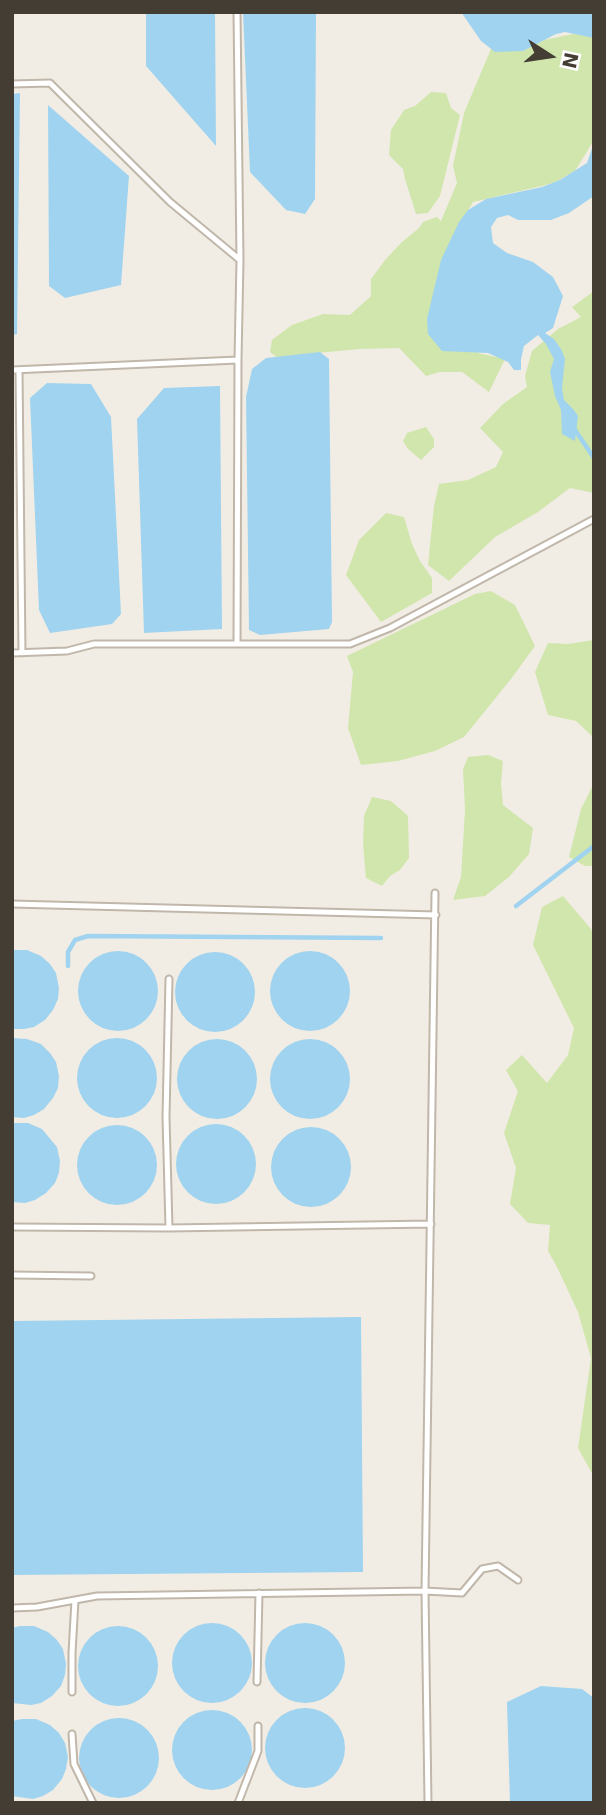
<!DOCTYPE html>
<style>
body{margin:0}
#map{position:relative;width:606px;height:1815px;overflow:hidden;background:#f2ede4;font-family:"DejaVu Sans",sans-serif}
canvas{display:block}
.frame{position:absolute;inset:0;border:14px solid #443d34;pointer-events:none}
.north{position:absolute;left:515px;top:21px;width:70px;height:70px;-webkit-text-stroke:5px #fff;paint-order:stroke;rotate:102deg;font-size:19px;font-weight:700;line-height:28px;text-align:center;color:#443d34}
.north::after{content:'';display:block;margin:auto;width:24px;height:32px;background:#443d34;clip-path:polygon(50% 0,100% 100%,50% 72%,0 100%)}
</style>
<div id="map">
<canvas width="606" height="1815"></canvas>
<div class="frame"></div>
<div class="north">N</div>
</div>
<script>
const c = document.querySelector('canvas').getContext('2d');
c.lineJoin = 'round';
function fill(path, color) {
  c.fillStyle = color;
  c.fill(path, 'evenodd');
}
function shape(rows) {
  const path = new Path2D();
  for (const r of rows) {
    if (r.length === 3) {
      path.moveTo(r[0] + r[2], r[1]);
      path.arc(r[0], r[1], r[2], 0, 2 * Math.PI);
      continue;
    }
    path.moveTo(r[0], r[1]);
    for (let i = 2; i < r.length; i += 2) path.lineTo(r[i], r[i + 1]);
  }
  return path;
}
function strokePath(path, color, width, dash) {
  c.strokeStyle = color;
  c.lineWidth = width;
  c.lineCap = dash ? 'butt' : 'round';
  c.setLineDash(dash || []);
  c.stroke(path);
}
fill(shape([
 [573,34,594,34,594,140,575,171,554,183,473,202,451,240,478,353,496,357,507,355,489,392,462,372,440,372,426,376,399,348,360,349,306,354,296,365,284,363,270,352,272,340,292,325,323,314,350,315,371,296,371,279,385,260,401,243,419,228,423,222,437,217,441,221,457,183,453,166,464,113,491,49,523,51,544,40],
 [431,92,446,93,451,108,460,115,440,196,428,213,416,214,405,179,403,169,389,155,391,130,404,110,415,106],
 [594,291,594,493,570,488,538,512,495,537,449,581,428,565,434,506,439,484,468,480,496,467,503,452,480,428,503,404,527,387,525,376,532,351,558,329,581,317,572,307],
 [426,427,434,439,434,447,421,460,408,449,403,441,407,433],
 [386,513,404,517,412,544,420,561,432,578,432,593,381,622,346,575,359,540],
 [491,591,515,605,535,646,511,679,464,737,435,751,398,761,361,765,348,728,353,672,347,656,475,594],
 [594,640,594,738,576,721,548,715,535,672,548,643,568,644],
 [488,755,503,761,501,783,503,805,533,828,529,854,509,877,485,896,453,900,461,877,465,810,463,769,468,757],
 [594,783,594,866,585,866,569,857,581,809],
 [372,797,391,801,408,816,409,858,400,870,390,876,382,886,366,878,363,843,364,816],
 [563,896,591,929,594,937,594,1477,578,1448,591,1358,578,1312,558,1269,548,1251,550,1225,528,1223,510,1204,516,1168,504,1133,518,1091,506,1070,522,1055,547,1083,568,1055,574,1028,533,945,542,907]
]), '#d0e6ac');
fill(shape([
 [146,12,215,12,216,146,146,66],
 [243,12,316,12,315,199,305,214,286,210,250,172],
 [461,12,594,12,594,38,565,32,556,34,523,51,495,52,481,41],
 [20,93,17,334,12,335,12,94],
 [48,105,129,176,121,285,65,298,49,286],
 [594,143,594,196,569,213,551,220,518,220,508,215,497,218,491,227,493,243,507,253,533,262,553,277,563,296,553,328,545,333,554,339,561,349,565,359,562,388,564,400,573,409,578,416,575,441,562,434,561,410,555,396,550,372,554,359,546,344,538,335,524,346,521,359,521,370,514,370,508,362,488,353,442,351,428,334,427,319,441,260,459,222,468,210,486,199,542,187,560,180,587,163],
 [320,352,329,359,332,622,329,629,260,635,249,630,246,397,252,369,266,358],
 [47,383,91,384,111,417,121,614,112,624,50,633,39,610,30,398],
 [220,386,222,629,144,633,137,419,164,388],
 [12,950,27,950,41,956,50,964,56,973,59,988,58,999,53,1010,45,1020,34,1027,24,1029,12,1029],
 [310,991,40],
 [118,991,40],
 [215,992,40],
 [117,1078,40],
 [12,1038,27,1039,41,1044,50,1053,56,1062,59,1076,58,1088,53,1098,44,1109,34,1115,24,1118,12,1117],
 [310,1079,40],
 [217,1079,40],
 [12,1123,28,1123,42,1129,57,1147,60,1161,59,1173,55,1183,46,1193,35,1200,25,1203,12,1202],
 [216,1164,40],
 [117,1165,40],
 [311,1167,40],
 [361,1317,363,1572,12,1575,12,1321],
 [212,1663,40],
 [305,1663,40],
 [118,1666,40],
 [20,1626,34,1626,48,1632,57,1640,63,1649,66,1664,65,1675,61,1686,52,1696,41,1703,31,1705,12,1703,12,1628],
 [541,1686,582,1689,594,1698,594,1803,510,1803,507,1702],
 [305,1748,40],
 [212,1750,40],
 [119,1758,40],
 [22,1719,36,1719,50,1725,59,1733,65,1743,68,1757,66,1769,62,1779,53,1790,43,1796,33,1799,12,1796,12,1721]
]), '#a0d3ef');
strokePath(shape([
 [573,427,594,458],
 [516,906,594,846],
 [68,966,68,952,75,940,88,936,381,938]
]), '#a0d3ef', 4.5);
const service = shape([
 [237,12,240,260,238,360,237,643],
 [12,84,50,83,170,202,240,260],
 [12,370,238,360],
 [19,370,22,653],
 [12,653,67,651,94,644,350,644,390,628,594,519],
 [12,904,436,915],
 [12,1227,169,1228,431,1224],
 [169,1228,166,1117,169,979],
 [12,1275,91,1276],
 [12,1608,37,1607,97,1596,425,1591,462,1593,482,1569,498,1566,518,1580],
 [257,1682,259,1593],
 [72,1692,72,1653,75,1600],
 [72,1734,74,1764,93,1803],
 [238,1803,258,1751,258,1726],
 [428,1803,425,1591,435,893]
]);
strokePath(service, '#c0b7aa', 9);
strokePath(service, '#fff', 5);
</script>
